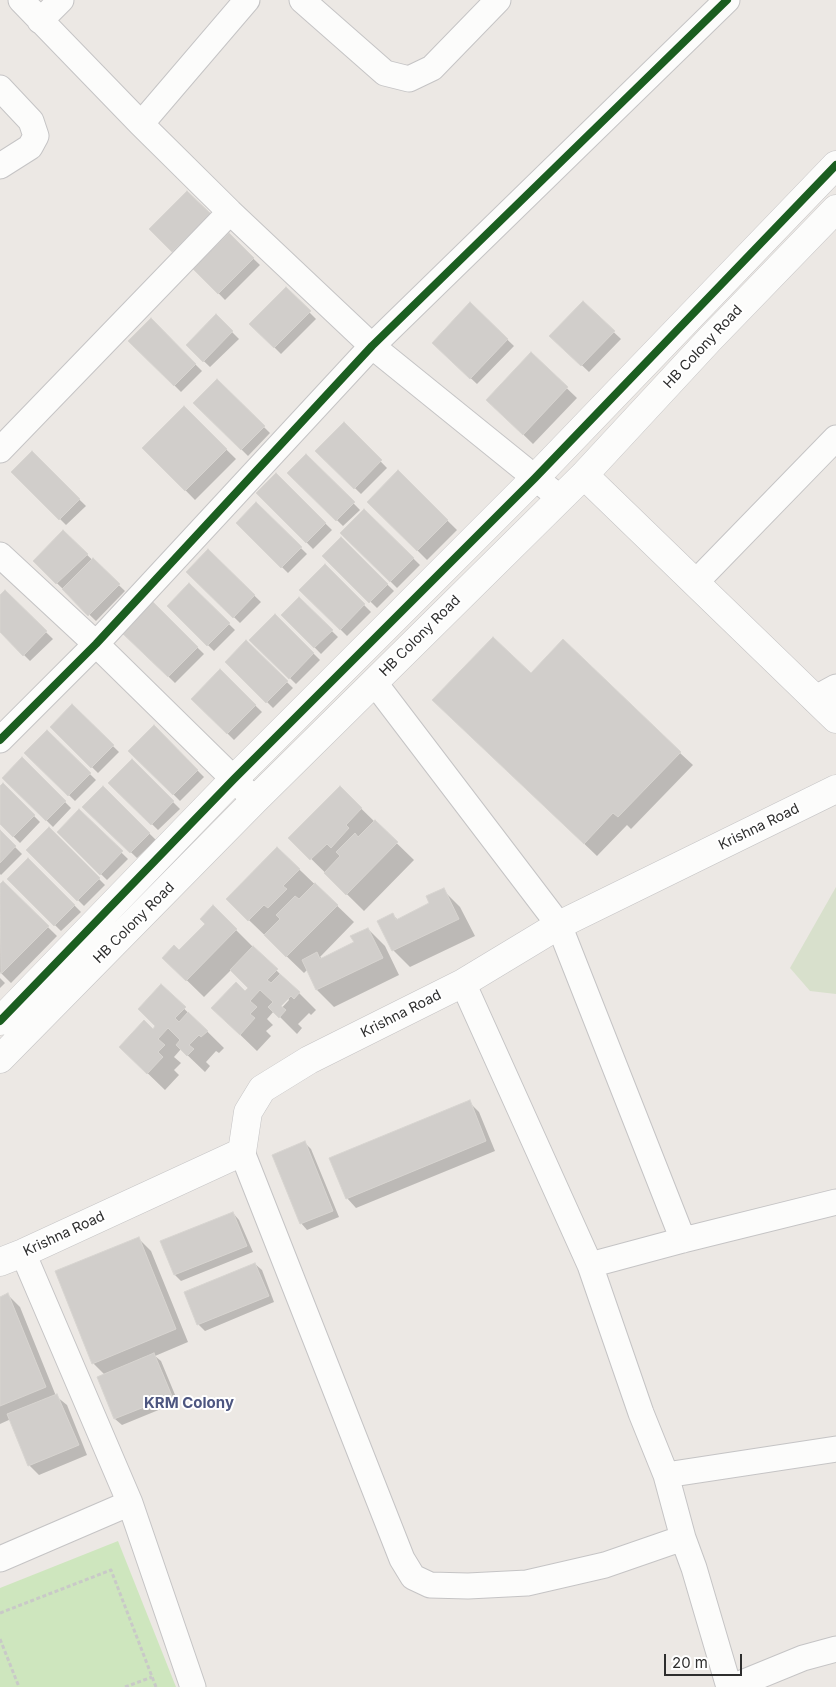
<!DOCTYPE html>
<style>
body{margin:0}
#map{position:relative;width:836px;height:1687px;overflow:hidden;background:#ece8e4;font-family:Inter,sans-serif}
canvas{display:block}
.scale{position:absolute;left:664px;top:1654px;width:78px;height:22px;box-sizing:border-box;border:2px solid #2e2e2e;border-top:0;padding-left:6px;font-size:15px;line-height:18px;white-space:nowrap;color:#2e2e2e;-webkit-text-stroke:4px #fff;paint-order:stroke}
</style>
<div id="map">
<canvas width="836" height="1687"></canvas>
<div class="scale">20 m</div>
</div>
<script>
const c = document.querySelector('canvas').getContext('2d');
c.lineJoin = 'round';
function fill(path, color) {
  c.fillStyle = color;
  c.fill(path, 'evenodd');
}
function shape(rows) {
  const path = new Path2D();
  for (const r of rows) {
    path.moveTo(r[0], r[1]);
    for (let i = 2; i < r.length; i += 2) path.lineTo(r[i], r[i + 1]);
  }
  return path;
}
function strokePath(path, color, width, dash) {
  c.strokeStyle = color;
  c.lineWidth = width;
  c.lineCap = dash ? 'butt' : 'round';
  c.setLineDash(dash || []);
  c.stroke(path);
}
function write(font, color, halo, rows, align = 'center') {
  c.font = font + ' Inter,sans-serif';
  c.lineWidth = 4;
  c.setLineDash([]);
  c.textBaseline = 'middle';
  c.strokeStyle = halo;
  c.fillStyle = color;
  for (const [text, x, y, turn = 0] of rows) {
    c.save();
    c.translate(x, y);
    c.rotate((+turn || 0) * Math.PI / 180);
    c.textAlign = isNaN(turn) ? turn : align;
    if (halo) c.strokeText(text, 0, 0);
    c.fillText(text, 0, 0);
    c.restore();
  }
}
fill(shape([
 [118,1541,176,1687,0,1687,0,1588]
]), '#cee6be');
fill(shape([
 [836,887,836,994,810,991,790,968]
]), '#d8e0cc');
fill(shape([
 [187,193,216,221,180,257,151,229],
 [229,235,260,265,225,300,195,269],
 [286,289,316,319,281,354,251,324],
 [583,303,621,339,589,372,551,336],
 [470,304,514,346,477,384,433,343],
 [216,316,239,339,210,367,187,345],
 [151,320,202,371,181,392,130,341],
 [531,354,577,398,533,444,497,409],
 [217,381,270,433,248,456,195,403],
 [184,408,236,459,195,500,144,448],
 [344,424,387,468,361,494,317,451],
 [32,453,86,506,66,525,13,472],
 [306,455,360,510,343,526,289,473],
 [398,472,457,530,427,560,369,502],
 [276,475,332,530,313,549,258,493],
 [256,504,307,554,288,573,237,523],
 [364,510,420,565,397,588,342,533],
 [63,532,125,591,96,621,34,561],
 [341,539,394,591,377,608,324,556],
 [208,551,261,602,240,623,188,572],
 [325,566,371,612,347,636,301,590],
 [189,585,235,630,214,651,168,606],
 [5,592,53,639,30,661,0,631,0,597],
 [299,599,338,637,321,654,283,615],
 [152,603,204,654,175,683,123,632],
 [275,615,320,660,296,684,251,640],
 [246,642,293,688,273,708,227,662],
 [220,671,262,712,234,740,193,699],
 [531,674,680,753,693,765,631,829,627,825,597,856,446,712],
 [72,706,119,752,98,773,51,727],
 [154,727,204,777,180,801,130,751],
 [47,732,96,780,75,801,26,753],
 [22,759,71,808,53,827,4,778],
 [132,761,180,809,158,830,110,783],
 [3,785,40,822,20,843,0,823,0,787],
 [103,788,156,840,137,858,84,807],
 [340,788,414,860,364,911,290,838],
 [79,811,128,859,107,880,58,832],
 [49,829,105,885,84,906,28,850],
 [0,832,22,854,1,875,0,874],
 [277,848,354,922,320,957,323,959,355,943,368,929,385,946,399,975,334,1007,317,990,308,969,304,973,227,899],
 [28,859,81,912,61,931,8,879],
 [3,883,57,936,11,983,0,972,0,886],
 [443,890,460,907,475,936,410,967,393,950,393,915,398,920,431,904],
 [213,907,316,1010,311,1015,309,1013,298,1024,302,1028,297,1034,274,1011,267,1019,273,1025,266,1031,271,1036,257,1051,230,1025,245,993,249,988,231,970,204,997,164,958,179,952,207,924],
 [288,998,289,1000,278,1012,276,1010],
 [0,978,5,983,0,988],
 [161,986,224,1048,219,1053,216,1051,206,1062,210,1066,205,1072,181,1049,174,1057,181,1063,174,1070,179,1075,165,1090,137,1063,153,1031,157,1026],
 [469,1102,479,1112,495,1151,356,1208,347,1198],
 [305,1143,311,1149,339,1217,307,1230,301,1223],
 [233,1213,239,1220,253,1252,181,1281,175,1275,162,1242],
 [138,1238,151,1251,188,1342,155,1356,161,1361,178,1402,122,1425,115,1419,98,1377,105,1375,93,1363],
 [255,1264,262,1270,274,1302,205,1331,198,1324],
 [8,1295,20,1307,56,1396,67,1405,87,1455,39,1475,29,1465,11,1419,0,1424,0,1298]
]), '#0003');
const building = shape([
 [187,191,211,214,172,252,149,229,187,191],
 [229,233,254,258,218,294,193,269,229,233],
 [286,287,311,311,274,348,249,324,286,287],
 [583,301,615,331,581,366,549,336,583,301],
 [470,302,508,339,470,379,432,343,470,302],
 [216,314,233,331,203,362,186,345,216,314],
 [151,318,196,364,174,386,128,341,151,318],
 [531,352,568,387,523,435,486,400,531,352],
 [217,379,265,426,241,450,193,403,217,379],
 [184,406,227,449,185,491,142,448,184,406],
 [344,422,382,460,354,489,315,451,344,422],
 [32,451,80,499,59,520,11,472,32,451],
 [306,454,355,502,336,521,287,473,306,454],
 [398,470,448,520,417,551,367,502,398,470],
 [276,473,326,523,306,543,256,493,276,473],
 [256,502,302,547,281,568,236,523,256,502],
 [364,509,414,558,390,582,340,533,364,509],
 [63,530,88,554,56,584,33,561,63,530],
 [341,537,388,584,369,603,322,556,341,537],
 [208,549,255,595,233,618,186,572,208,549],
 [93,558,120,584,88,616,62,589,93,558],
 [325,564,365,604,340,630,299,590,325,564],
 [189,583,230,623,207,646,167,606,189,583],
 [5,590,47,631,23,656,0,632,0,595,5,590],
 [299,597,333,630,314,648,281,615,299,597],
 [152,601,198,647,168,677,121,632,152,601],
 [275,614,314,653,289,679,249,640,275,614],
 [493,637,531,673,563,639,681,752,618,817,613,813,584,844,432,700,493,637],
 [246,640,288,681,266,703,225,662,246,640],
 [220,669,256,705,227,734,191,699,220,669],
 [72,704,114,745,91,768,50,727,72,704],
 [154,725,198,770,173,795,128,751,154,725],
 [47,730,91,773,68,796,24,753,47,730],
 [22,757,66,801,46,821,2,778,22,757],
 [132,759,174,801,151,825,108,783,132,759],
 [3,783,35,815,13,837,0,824,0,786,3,783],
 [103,786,150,833,130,853,82,807,103,786],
 [340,786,362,808,346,825,349,828,331,848,327,844,310,860,288,838,340,786],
 [79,809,123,851,100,875,57,832,79,809],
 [375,820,398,842,346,895,324,873,340,856,336,852,355,833,358,837,375,820],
 [49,827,100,878,77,901,26,850,49,827],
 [0,830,16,846,0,863,0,830],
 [277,847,300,869,283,886,287,889,268,908,264,905,248,921,226,899,277,847],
 [28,858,75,905,54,926,7,879,28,858],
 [3,881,49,926,1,974,0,884,3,881],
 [315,883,338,905,286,957,264,935,280,919,276,915,295,896,299,899,315,883],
 [444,888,459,919,392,951,377,921,393,913,396,920,429,903,426,896,444,888],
 [213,905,237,929,186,981,162,958,174,945,179,950,205,924,200,919,213,905],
 [368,928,383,958,316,990,302,960,317,952,320,959,354,942,350,936,368,928],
 [253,946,278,969,267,980,271,983,280,974,300,992,294,999,291,996,281,1006,286,1010,279,1018,268,1007,273,1002,260,990,250,1001,257,1007,250,1014,255,1018,240,1035,211,1008,236,982,245,991,248,988,230,970,253,946],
 [161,984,186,1007,175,1018,179,1022,188,1012,208,1031,201,1037,199,1035,189,1045,194,1049,187,1056,176,1045,180,1040,168,1028,158,1039,165,1045,158,1052,163,1057,147,1074,119,1047,144,1020,153,1029,155,1026,138,1009,161,984],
 [470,1100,486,1141,346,1199,329,1158,470,1100],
 [305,1141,333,1211,300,1224,272,1155,305,1141],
 [233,1212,247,1246,174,1275,160,1241,233,1212],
 [139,1237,176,1329,92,1364,55,1271,139,1237],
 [255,1263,269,1296,197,1325,184,1292,255,1263],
 [8,1293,46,1387,0,1406,0,1297,8,1293],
 [154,1353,172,1396,114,1419,97,1377,154,1353],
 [57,1394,79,1445,28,1466,7,1414,57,1394]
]);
fill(building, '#d1cecb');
strokePath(building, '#d7d4d0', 1);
const street = shape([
 [21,0,141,124,230,212,372,346,560,498],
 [302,0,385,73,409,79,432,68,498,0],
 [40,21,61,0],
 [0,88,31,121,36,136,30,147,0,166],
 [141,124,247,0],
 [0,450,230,212],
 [0,555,96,644,255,800],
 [695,583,836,438],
 [374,682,559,925,683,1240],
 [814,699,836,687],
 [0,740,96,644,372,346,727,0],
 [463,983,590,1265,641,1413,666,1475,683,1538,694,1568,729,1687],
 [242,1152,402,1559,413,1577,430,1585,468,1586,527,1583,605,1565,683,1538],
 [23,1253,130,1503],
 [590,1265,683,1240,836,1202],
 [666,1475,836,1449],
 [0,1559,130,1503,193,1687],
 [732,1687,803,1658,836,1649]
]);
const secondary = shape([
 [584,475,836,719],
 [0,1021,234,779,535,478,836,165],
 [0,1059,255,800,584,475,710,339,836,209],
 [0,1262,23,1253,242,1152,248,1112,262,1089,309,1060,463,983,559,925,836,789]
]);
strokePath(street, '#c5c4c5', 27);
strokePath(secondary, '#c5c4c5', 29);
strokePath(shape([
 [0,1613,111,1570,156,1687],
 [0,1639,19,1687],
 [125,1687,152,1677]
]), '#c9c9c8', 3, [4, 2.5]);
strokePath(street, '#fcfcfb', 25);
strokePath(secondary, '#fcfcfb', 28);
strokePath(shape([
 [0,740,96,644,372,346,727,0],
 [0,1021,234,779,535,478,836,165]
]), '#1b5e20', 8);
write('14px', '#2e2e2e', '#fff', [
 ["HB Colony Road",703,347,-47],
 ["HB Colony Road",420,636,-45],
 ["Krishna Road",759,827,-26],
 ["HB Colony Road",134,923,-45],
 ["Krishna Road",401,1014,-27],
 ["Krishna Road",64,1234,-25]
]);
write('bold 15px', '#4d5680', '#fff', [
 ["KRM Colony",189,1403]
]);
</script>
